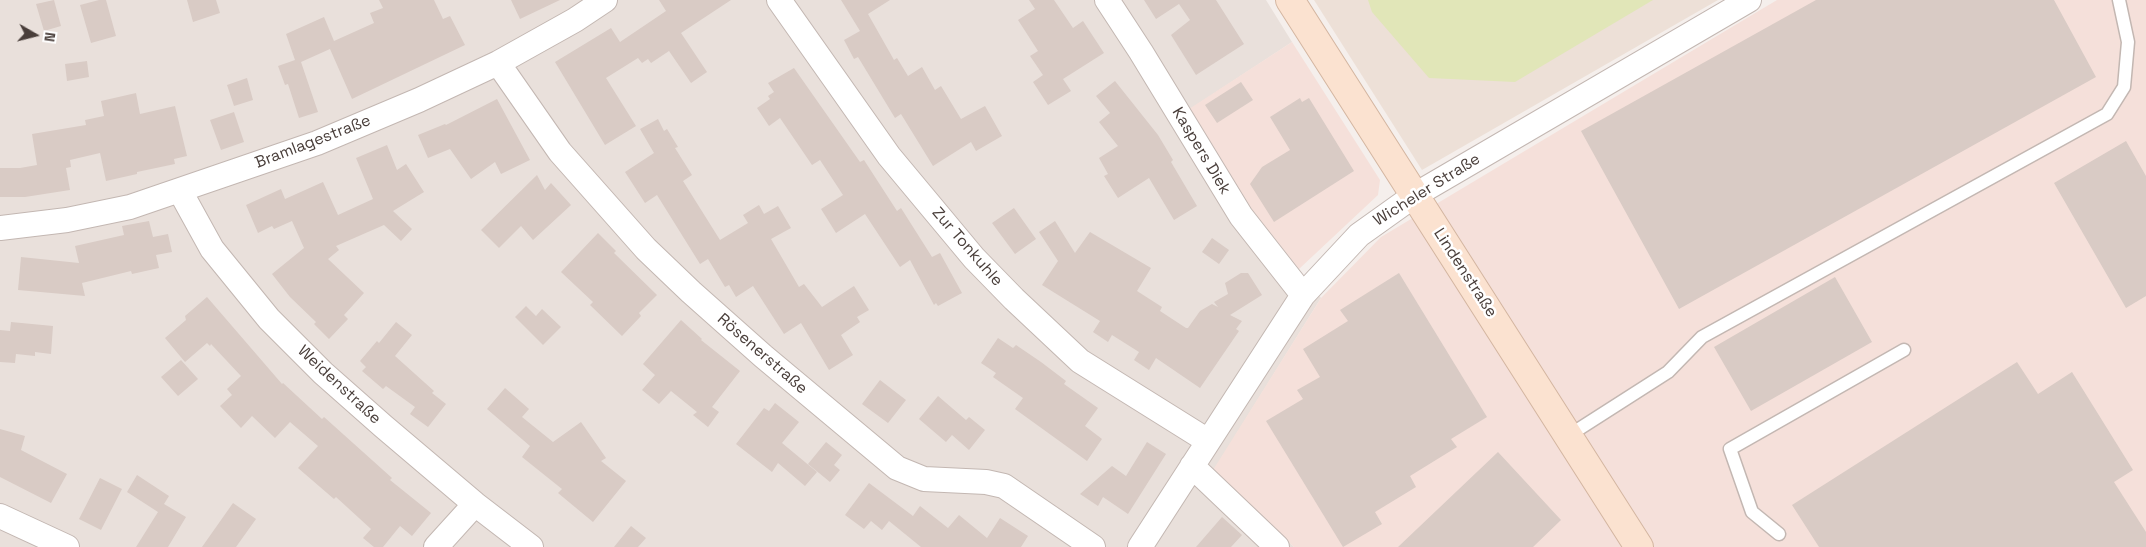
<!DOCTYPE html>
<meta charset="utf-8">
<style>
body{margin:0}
#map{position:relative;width:2146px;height:547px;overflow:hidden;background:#f5efec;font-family:"Space Grotesk",sans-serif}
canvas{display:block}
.north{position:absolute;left:10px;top:10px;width:50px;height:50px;-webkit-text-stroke:4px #fff;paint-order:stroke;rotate:98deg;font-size:14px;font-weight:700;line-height:20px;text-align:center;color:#493e3a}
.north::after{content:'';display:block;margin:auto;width:18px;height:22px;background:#493e3a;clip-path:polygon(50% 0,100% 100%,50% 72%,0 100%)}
</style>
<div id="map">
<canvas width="2146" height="547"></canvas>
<div class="north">N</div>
</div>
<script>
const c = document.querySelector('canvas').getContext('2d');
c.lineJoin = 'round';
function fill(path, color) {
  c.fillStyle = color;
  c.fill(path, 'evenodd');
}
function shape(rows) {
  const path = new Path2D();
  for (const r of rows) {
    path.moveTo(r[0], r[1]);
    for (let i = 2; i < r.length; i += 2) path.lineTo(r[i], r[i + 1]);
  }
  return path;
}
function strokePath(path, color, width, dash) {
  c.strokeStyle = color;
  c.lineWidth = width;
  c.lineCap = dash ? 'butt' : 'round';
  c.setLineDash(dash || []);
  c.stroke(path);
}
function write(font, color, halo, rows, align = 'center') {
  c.font = font + ' "Space Grotesk",sans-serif';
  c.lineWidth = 5;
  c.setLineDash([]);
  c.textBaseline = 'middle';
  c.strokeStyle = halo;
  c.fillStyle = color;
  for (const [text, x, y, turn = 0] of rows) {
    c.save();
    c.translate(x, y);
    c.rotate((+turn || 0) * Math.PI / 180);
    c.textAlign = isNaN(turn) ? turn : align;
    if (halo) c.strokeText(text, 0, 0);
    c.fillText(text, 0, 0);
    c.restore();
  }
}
fill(shape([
 [0,0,1266,0,1292,42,1189,110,1253,211,1321,298,1214,470,1294,547,0,547]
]), '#e9e0db');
fill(shape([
 [1777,0,2146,0,2146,547,1294,547,1213,470,1321,298,1381,237],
 [1292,42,1380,180,1378,195,1299,269,1253,211,1189,109]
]), '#f5e0da');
fill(shape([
 [1314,0,1718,0,1422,170]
]), '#ede0d7');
fill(shape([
 [1368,0,1653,0,1515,82,1429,78,1372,12]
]), '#e1e6b8');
fill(shape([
 [54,0,61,26,44,31,36,4],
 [99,0,106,0,116,36,91,43,80,5],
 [187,0,216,0,220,13,193,22],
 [379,0,434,0,443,19,450,16,465,45,352,99,330,49,301,62,318,112,299,118,288,84,285,85,278,66,295,60,286,34,324,17,334,41,374,23,370,13,383,8],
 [511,0,560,0,520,19],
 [659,0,731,0,681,33,707,72,691,83,669,51,651,63,648,59,642,63,638,58,606,78,636,126,605,145,555,62,611,28,620,42,666,11],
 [841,0,890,0,868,14,894,60,897,58,908,76,922,67,935,90,941,86,961,119,985,106,1002,136,976,151,971,142,933,166,901,114,895,118,858,57,854,59,844,40,860,31],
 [1029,0,1054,0,1073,28,1083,21,1104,53,1063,79,1071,91,1048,105,1033,82,1043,75,1030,56,1038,51,1018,20,1035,9],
 [1144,0,1216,0,1244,44,1196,75,1171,35,1190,20,1179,4,1156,19],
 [1816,0,2054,0,2096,77,1679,309,1581,131],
 [87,61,89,77,67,81,65,64],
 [794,68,860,162,864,160,897,211,901,208,932,257,940,253,962,293,938,306,936,303,934,305,910,260,900,267,865,214,836,233,821,209,843,195,820,160,812,165,780,118,769,126,757,108,770,99,768,96,774,92,768,83],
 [247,78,253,100,234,106,227,85],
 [1115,81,1158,135,1173,160,1171,162,1197,206,1174,220,1149,178,1118,198,1104,176,1108,174,1099,158,1118,146,1099,122,1110,113,1096,96],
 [1241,82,1253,100,1217,123,1205,105],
 [136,93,140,114,175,106,187,156,174,159,175,164,137,172,137,174,106,181,100,153,70,160,71,167,66,168,70,190,25,197,0,197,0,168,20,168,37,165,32,134,86,125,85,120,104,116,101,101],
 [1300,98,1302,102,1309,98,1354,171,1274,222,1250,184,1262,167,1290,150,1270,117],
 [497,99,530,160,501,174,495,162,471,179,450,149,428,158,418,135,445,124,446,125],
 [234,112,244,142,221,150,210,120],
 [658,119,664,131,667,129,678,147,675,148,692,175,683,181,720,240,748,223,743,215,759,205,764,214,778,206,791,228,771,239,799,287,804,284,822,307,854,286,869,310,857,317,860,322,841,335,853,355,829,370,801,323,784,334,753,286,736,297,729,285,725,287,708,259,700,264,657,195,645,203,625,172,654,153,640,129],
 [2126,141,2146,176,2146,296,2126,308,2054,183],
 [387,145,397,170,406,164,424,192,393,211,412,229,401,241,384,225,336,246,339,250,328,259,364,293,344,315,348,319,329,339,314,324,316,322,290,297,272,274,304,248,292,221,274,229,272,226,258,233,246,205,281,189,285,199,323,182,338,215,373,199,356,158],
 [537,175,545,190,551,183,571,205,533,240,521,226,499,248,481,230],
 [1014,208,1036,239,1015,254,992,223],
 [149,221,153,237,168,234,172,252,156,255,159,268,132,274,131,271,82,283,85,296,18,290,21,257,79,263,75,246,124,235,122,226],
 [1055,221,1075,253,1090,232,1151,268,1137,291,1162,307,1160,311,1186,328,1188,328,1200,311,1212,304,1218,307,1214,302,1228,294,1225,283,1241,273,1248,273,1262,295,1230,315,1242,321,1236,329,1239,331,1200,388,1156,358,1149,370,1134,360,1139,352,1112,335,1108,342,1093,332,1100,321,1042,285,1058,261,1039,232],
 [598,233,616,251,614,253,657,295,639,313,641,316,622,336,590,305,593,302,561,272],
 [1212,238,1229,250,1219,264,1202,252],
 [1399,273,1487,417,1451,439,1457,447,1410,476,1416,487,1375,512,1382,524,1343,547,1266,421,1303,399,1297,390,1320,377,1303,349,1348,321,1340,310],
 [1835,277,1872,342,1751,411,1714,347],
 [207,297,282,384,283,383,322,419,324,417,392,478,390,480,431,513,412,536,400,526,383,547,374,547,363,538,371,529,336,497,334,499,298,468,318,446,290,422,275,438,252,416,241,428,220,406,232,395,227,389,241,376,211,344,210,346,207,343,185,362,165,338,186,320,185,316],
 [526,306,536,316,542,309,561,327,543,345,515,317],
 [681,320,702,339,701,340,740,371,712,407,719,412,708,427,693,415,697,412,671,391,659,404,642,390,655,375,643,364],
 [11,322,53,326,51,354,35,352,35,356,16,354,15,363,0,362,0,330,10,331],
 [396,322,412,335,395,356,434,391,432,393,446,404,428,427,410,414,415,407,386,386,383,389,362,371,366,367,360,361,377,341,379,343],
 [998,338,1013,348,1016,345,1041,362,1066,381,1064,384,1098,408,1085,426,1102,439,1087,461,1015,409,1023,398,993,377,996,373,981,363],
 [181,360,198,379,178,396,161,377],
 [2017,362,2038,394,2072,372,2133,470,2114,482,2146,532,2146,547,1819,547,1792,505],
 [880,380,906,400,888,423,862,404],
 [505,388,529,409,522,417,553,442,581,422,606,458,601,461,626,481,593,522,558,493,562,489,522,457,530,446,487,409],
 [938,396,966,420,969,417,985,430,969,450,952,435,946,442,919,419],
 [775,403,799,422,782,443,817,472,805,486,778,463,772,472,736,444,764,408,769,411],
 [0,429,25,436,21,450,67,474,51,503,0,477],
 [826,442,842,455,834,465,840,470,830,482,808,464],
 [1147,442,1166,454,1128,514,1103,497,1098,506,1080,494,1112,466,1126,476],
 [1498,452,1561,520,1533,547,1398,547],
 [137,475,169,496,164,504,186,517,168,547,136,547,158,512,127,492],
 [100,478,122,489,101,530,79,519],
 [869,483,913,516,920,506,948,528,959,515,987,538,1000,518,1028,536,1021,547,921,547,889,521,882,530,871,521,864,529,845,515],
 [233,503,256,519,236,547,202,547],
 [1222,517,1242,535,1231,547,1196,547],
 [631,526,646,538,638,547,614,547]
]), '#d9cbc5');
const lane = shape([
 [1568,436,1668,372,1702,337,2107,114,2124,87,2128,42,2119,0],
 [1779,534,1752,512,1730,449,1904,350]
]);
const street = shape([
 [779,0,889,156,974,258,1014,299,1080,361,1208,441],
 [1107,0,1141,52,1241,216,1303,295],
 [498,63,560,152,646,249,691,292,763,356,897,468,924,479,986,482,1004,486,1093,547],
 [180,191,212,249,269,319,323,373,383,426,475,504,531,547],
 [0,228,67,220,130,207,317,143,419,100,498,63,575,20,605,0],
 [1192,466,1277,547],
 [0,516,67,547],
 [436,547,475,504],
 [1140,547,1303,295,1359,235,1415,195,1749,0]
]);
const secondary = shape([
 [1290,0,1639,547]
]);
strokePath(lane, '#c3b7b2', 15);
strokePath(street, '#c3b7b2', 26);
strokePath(secondary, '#d4b6a1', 30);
strokePath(lane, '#fff', 12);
strokePath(street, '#fff', 24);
strokePath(secondary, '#fbe2d0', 28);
write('16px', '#493e3a', '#fff', [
 ["Bramlagestraße",313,142,-21],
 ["Kaspers Diek",1201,151,59],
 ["Wicheler Straße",1427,190,-32],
 ["Zur Tonkuhle",967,247,49],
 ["Lindenstraße",1465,273,57],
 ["Rösenerstraße",762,354,41],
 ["Weidenstraße",339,385,43]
]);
</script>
